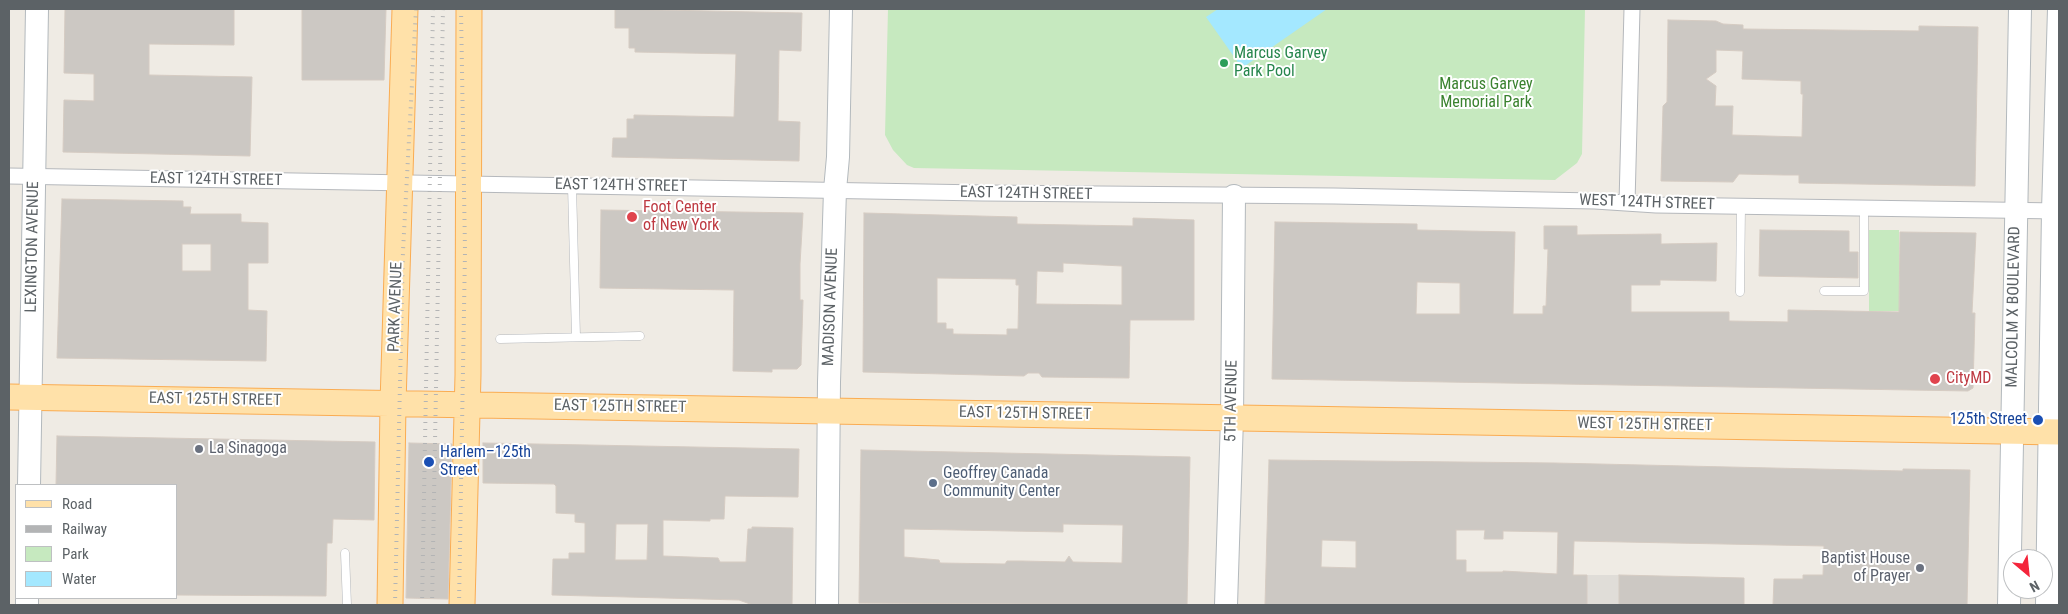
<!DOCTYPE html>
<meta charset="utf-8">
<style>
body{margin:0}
#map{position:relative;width:2068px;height:614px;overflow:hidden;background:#efebe4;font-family:"Roboto Condensed",sans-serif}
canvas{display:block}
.frame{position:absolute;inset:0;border:10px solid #5c6266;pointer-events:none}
.legend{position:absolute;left:15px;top:484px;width:162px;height:115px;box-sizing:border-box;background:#fff;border:1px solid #bec0c2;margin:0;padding:6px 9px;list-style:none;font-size:15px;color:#5c6266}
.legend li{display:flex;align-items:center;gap:10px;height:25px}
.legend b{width:25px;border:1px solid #bec0c2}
.north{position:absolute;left:2003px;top:549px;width:50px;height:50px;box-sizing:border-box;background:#fff;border:1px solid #bec0c2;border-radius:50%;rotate:152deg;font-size:14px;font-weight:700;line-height:20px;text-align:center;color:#5c6266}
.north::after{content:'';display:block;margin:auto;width:18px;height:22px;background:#f4253b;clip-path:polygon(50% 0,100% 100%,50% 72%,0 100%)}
</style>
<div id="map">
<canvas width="2068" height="614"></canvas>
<div class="frame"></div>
<ul class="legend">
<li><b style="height:6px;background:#ffe1a9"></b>Road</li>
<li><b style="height:6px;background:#b3b4b5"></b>Railway</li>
<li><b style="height:14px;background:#c6e9bf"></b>Park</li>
<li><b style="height:14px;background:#a4e8ff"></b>Water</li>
</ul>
<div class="north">N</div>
</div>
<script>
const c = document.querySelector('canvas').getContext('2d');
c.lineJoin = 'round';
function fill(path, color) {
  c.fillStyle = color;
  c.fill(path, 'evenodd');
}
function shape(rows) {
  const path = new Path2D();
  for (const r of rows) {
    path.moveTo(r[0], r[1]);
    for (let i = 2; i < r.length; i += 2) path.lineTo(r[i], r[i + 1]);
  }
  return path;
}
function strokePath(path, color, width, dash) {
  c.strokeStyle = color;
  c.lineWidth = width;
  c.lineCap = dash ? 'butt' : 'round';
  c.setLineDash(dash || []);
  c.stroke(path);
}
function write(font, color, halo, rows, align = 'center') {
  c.font = font + ' "Roboto Condensed",sans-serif';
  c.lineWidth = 4;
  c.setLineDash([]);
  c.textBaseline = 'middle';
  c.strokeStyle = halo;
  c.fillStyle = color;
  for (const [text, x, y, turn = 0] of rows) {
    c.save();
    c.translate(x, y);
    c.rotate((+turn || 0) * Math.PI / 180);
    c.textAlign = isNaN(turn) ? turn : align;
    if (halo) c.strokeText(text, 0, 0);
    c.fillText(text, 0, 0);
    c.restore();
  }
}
fill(shape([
 [1587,575,1619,575,1619,605,1587,605]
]), '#e0ddd8');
fill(shape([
 [888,9,1585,9,1582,154,1577,163,1555,180,914,168,907,165,893,150,885,135],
 [1869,230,1899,230,1899,311,1869,311]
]), '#c6e9bf');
fill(shape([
 [1218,9,1327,9,1242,68,1206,17]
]), '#a4e8ff');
const building = shape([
 [65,9,234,9,234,45,149,44,149,75,252,77,250,156,63,152,64,100,94,101,94,74,64,73,65,9],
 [302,9,386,9,384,80,302,80,302,9],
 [615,9,802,13,801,51,779,50,778,121,800,122,799,161,612,157,613,138,627,138,627,119,634,119,634,115,734,117,735,86,736,54,635,52,635,48,629,48,629,28,615,28,615,9],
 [1668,20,1716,21,1723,24,1743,25,1743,29,1919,31,1919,26,1978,27,1975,186,1799,183,1799,175,1784,175,1739,174,1733,182,1661,181,1663,106,1667,102,1668,20],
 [1716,50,1743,51,1742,79,1801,81,1801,94,1803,94,1802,137,1732,135,1733,106,1715,106,1716,86,1706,79,1716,72,1716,50],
 [62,199,183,201,183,207,191,207,190,214,241,214,241,222,268,223,268,263,248,263,248,310,267,311,266,361,57,358,62,199],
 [182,244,211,244,211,271,182,271,182,244],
 [601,210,803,213,800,264,800,300,803,300,801,365,797,369,772,369,772,372,733,371,734,290,600,288,601,210],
 [864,213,1017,217,1017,224,1133,226,1133,218,1194,220,1194,320,1130,320,1129,378,1042,377,1039,373,1028,373,1024,376,863,372,864,213],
 [1063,263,1122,266,1122,305,1036,304,1037,271,1063,272,1063,263],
 [937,278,1016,279,1016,285,1019,285,1018,329,1007,329,1007,335,953,334,953,329,946,329,946,323,937,323,937,278],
 [1275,222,1417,224,1417,230,1515,232,1513,314,1543,314,1543,306,1546,306,1548,249,1544,249,1544,226,1577,226,1577,235,1661,234,1661,244,1717,243,1716,281,1660,280,1660,285,1631,285,1631,312,1729,312,1729,321,1788,322,1788,310,1899,312,1900,232,1976,233,1972,313,1975,313,1973,388,1968,391,1272,379,1275,222],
 [1417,282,1460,283,1460,314,1416,314,1417,282],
 [1760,230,1849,231,1849,252,1858,252,1858,278,1759,276,1760,230],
 [57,436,375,442,374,520,333,519,332,543,327,543,326,596,176,595,176,485,56,485,57,436],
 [409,443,452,444,448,599,406,598,409,443],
 [483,443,799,449,798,497,725,496,724,519,710,519,710,521,663,520,663,556,718,558,720,562,746,562,748,529,752,529,752,527,793,528,792,605,753,605,739,600,552,595,553,559,569,559,569,553,585,553,585,523,575,522,575,514,556,513,556,486,554,484,483,483,483,443],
 [616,524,648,524,647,560,615,560,616,524],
 [861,450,1190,457,1187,605,859,603,861,450],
 [1063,524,1123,525,1122,563,1073,562,1069,556,1065,562,1022,561,1007,561,1005,564,940,563,939,560,904,557,904,529,1063,532,1063,524],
 [1269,460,1555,463,1903,471,1903,469,1970,470,1967,605,1773,605,1774,579,1803,579,1803,575,1823,575,1824,546,1574,541,1573,575,1587,575,1587,605,1265,605,1269,460],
 [1456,530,1485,530,1484,539,1503,539,1503,531,1558,532,1557,574,1503,571,1503,572,1466,572,1466,560,1456,560,1456,530],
 [1322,540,1356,541,1356,568,1321,567,1322,540],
 [1619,575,1744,578,1744,605,1619,605,1619,575]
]);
fill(building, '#ccc8c3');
strokePath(building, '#d5cbc2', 1);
const service = shape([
 [572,186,576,337],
 [1824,291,1864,291,1864,208],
 [1740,292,1741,206],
 [500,339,640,336],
 [345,553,347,605]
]);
const minor = shape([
 [9,176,982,193,1334,196,1595,201,1656,205,2059,211],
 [1627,203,1632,9]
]);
const secondary = shape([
 [29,485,37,9],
 [27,605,27,598],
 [827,605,829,382,835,190,838,157,841,9],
 [1226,605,1232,418,1234,196],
 [2009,605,2020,9],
 [2047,605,2053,211,2059,9]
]);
const primary = shape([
 [9,397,2059,432],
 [390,605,393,404,405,9],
 [462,605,468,375,469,9]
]);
strokePath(service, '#b5b8bc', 9);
strokePath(minor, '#b5b8bc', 17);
strokePath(secondary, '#b3b9bd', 24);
strokePath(primary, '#faac52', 27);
strokePath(service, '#fff', 8);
strokePath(minor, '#fff', 15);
strokePath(secondary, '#fff', 22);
strokePath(primary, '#ffe1a9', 25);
strokePath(shape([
 [395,605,403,251,416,9],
 [422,605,433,9],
 [432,605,443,9],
 [459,605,465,251,461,9]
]), '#b3b4b5', 4, [1, 6]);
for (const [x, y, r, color] of [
 [1224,63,5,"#2e9e5b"],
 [632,217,6,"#e0444e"],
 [1935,379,6,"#e0444e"],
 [2038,420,6,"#1a4fb4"],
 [199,449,5,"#6b7280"],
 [429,462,6,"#1a4fb4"],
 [933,483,5,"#5c6f8a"],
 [1920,568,5,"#6b7280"]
]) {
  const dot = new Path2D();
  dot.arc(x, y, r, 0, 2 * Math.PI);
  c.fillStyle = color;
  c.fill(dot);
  strokePath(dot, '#fff', 2);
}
write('16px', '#27864d', '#fff', [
 ["Marcus Garvey",1234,54],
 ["Park Pool",1234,72]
], 'left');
write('16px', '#3a822f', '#fff', [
 ["Marcus Garvey",1486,85],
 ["Memorial Park",1486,103]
]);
write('16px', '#5c6266', '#fff', [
 ["EAST 124TH STREET",216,180,1],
 ["EAST 124TH STREET",621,186,1],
 ["EAST 124TH STREET",1026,194,1],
 ["WEST 124TH STREET",1647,203,2],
 ["LEXINGTON AVENUE",33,247,-89],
 ["PARK AVENUE",396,307,-88],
 ["MADISON AVENUE",831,307,-88],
 ["MALCOLM X BOULEVARD",2014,307,-89],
 ["EAST 125TH STREET",215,400,1],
 ["5TH AVENUE",1232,401,-89],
 ["EAST 125TH STREET",620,407,1],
 ["EAST 125TH STREET",1025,414,1],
 ["WEST 125TH STREET",1645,425,1]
]);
write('16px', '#be3a42', '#fff', [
 ["Foot Center",643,208],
 ["of New York",643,226],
 ["CityMD",1946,379]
], 'left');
write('16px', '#164399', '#fff', [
 ["125th Street",2027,420],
 ["Harlem–125th",440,453,"left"],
 ["Street",440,471,"left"]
], 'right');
write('16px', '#5b616d', '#fff', [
 ["La Sinagoga",209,449],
 ["Baptist House",1910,559,"right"],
 ["of Prayer",1910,577,"right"]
], 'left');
write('16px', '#4e5e75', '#fff', [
 ["Geoffrey Canada",943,474],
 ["Community Center",943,492]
], 'left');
</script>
